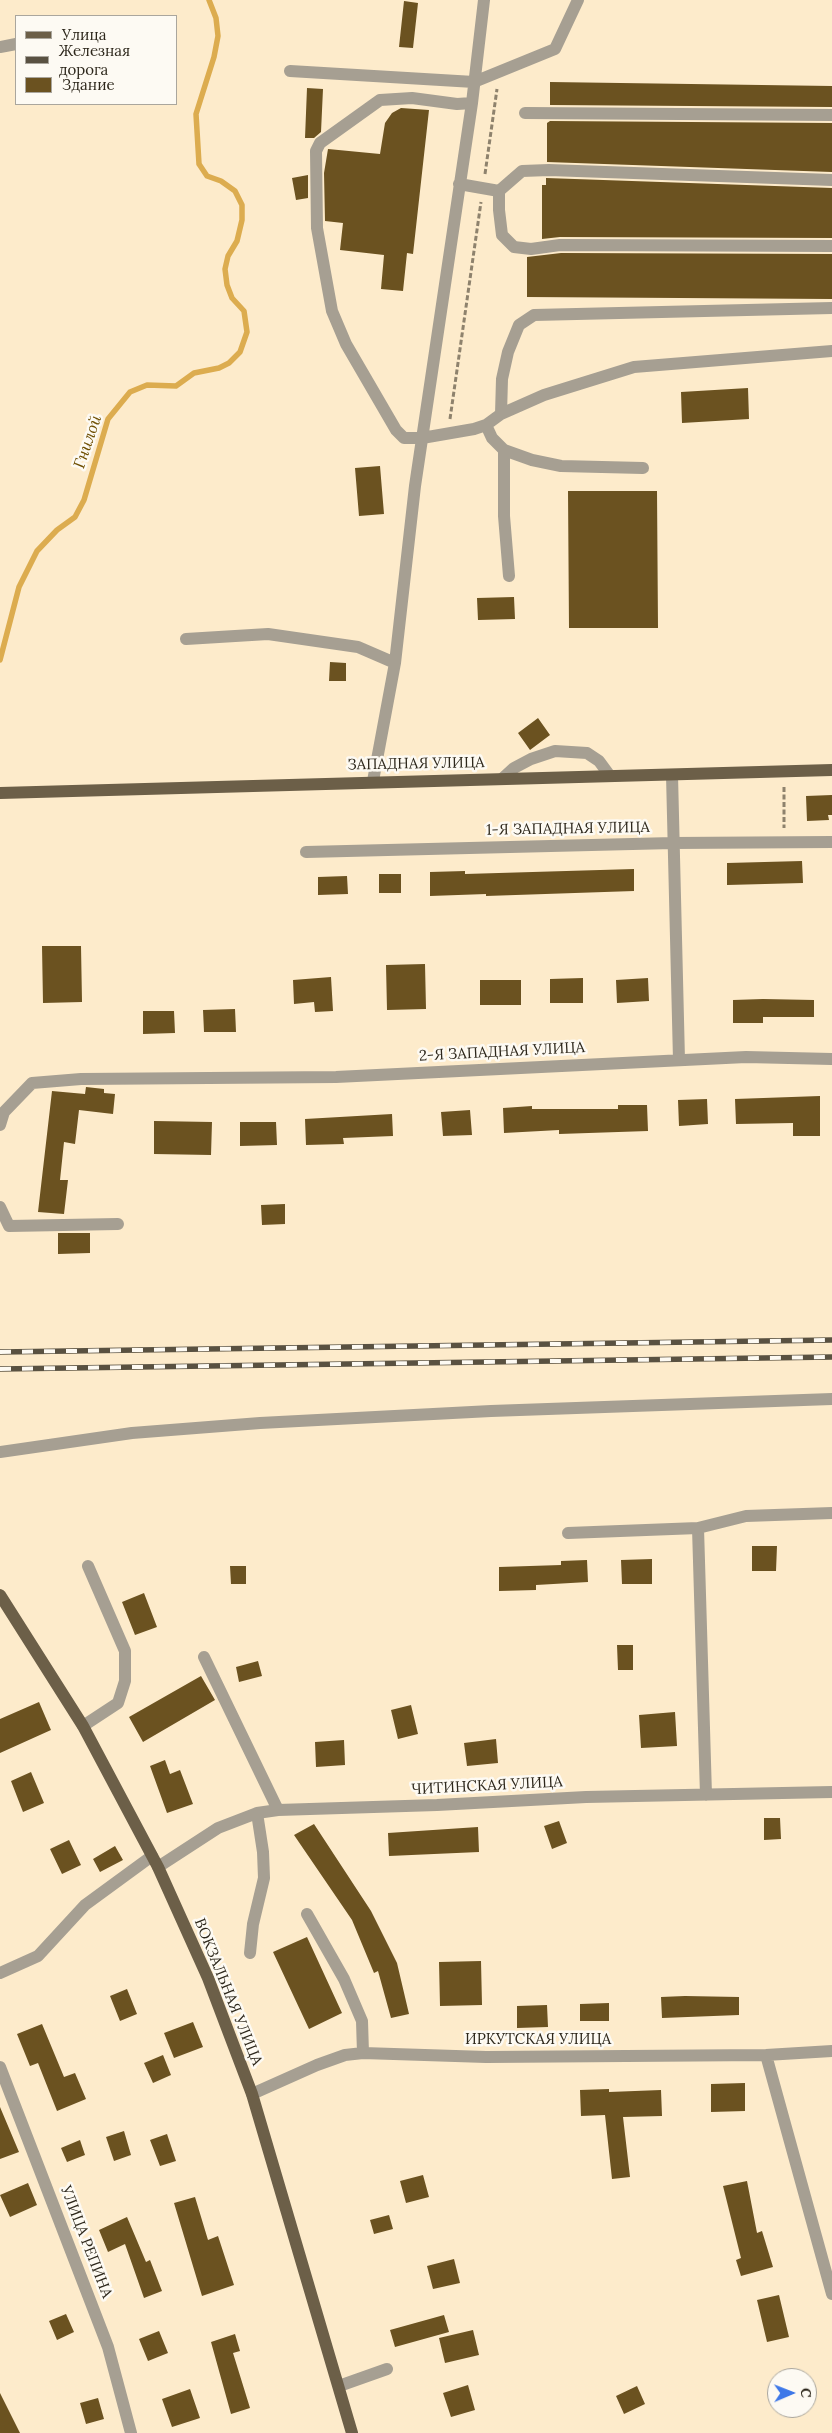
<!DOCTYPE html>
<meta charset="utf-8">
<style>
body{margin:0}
#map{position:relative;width:832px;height:2433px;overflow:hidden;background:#fdebcb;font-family:Lora,serif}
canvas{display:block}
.legend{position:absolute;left:15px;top:15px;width:162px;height:90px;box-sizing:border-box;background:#fdfaf3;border:1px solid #aaa69d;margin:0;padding:6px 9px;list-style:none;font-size:15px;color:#2d271b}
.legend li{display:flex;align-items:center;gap:10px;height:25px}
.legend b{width:25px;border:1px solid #aaa69d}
.north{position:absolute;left:767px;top:2368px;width:50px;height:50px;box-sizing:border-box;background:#fdfaf3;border:1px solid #aaa69d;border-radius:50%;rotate:89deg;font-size:14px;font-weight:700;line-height:20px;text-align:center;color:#2d271b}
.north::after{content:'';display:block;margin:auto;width:18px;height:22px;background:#3e78e8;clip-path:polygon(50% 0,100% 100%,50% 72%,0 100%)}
</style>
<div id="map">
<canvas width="832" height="2433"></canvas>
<ul class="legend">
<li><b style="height:6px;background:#6c5f48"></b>Улица</li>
<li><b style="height:6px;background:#595141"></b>Железная дорога</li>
<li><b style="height:14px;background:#6b5220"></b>Здание</li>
</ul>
<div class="north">С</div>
</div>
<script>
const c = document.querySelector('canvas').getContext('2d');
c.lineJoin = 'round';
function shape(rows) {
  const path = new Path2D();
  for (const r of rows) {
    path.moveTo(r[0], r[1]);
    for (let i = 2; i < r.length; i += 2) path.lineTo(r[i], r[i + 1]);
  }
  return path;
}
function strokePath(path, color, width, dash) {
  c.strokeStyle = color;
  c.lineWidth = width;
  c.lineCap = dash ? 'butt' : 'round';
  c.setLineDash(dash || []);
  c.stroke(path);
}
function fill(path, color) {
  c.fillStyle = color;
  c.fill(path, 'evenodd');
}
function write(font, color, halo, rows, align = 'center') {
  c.font = font + ' Lora,serif';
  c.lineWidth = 5;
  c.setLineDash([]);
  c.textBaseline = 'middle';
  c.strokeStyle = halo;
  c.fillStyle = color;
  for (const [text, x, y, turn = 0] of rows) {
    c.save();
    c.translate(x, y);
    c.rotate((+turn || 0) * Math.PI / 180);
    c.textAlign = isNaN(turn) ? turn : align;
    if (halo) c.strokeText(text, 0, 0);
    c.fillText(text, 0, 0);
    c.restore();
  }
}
strokePath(shape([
 [0,660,19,587,37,551,57,530,75,517,84,500,108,419,130,392,147,385,176,386,194,373,219,368,229,363,240,352,247,332,244,311,232,298,227,285,225,269,228,256,237,241,242,220,242,205,235,191,221,181,207,176,199,164,196,114,214,57,218,36,216,18,209,0]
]), '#dcac4f', 5.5);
fill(shape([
 [404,1,418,3,413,48,399,47],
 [550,82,832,86,832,107,550,105],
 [307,88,323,89,321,132,314,138,305,138],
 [401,108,429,110,413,254,407,253,403,291,381,289,384,255,340,250,343,223,325,221,324,173,328,149,380,154,385,123,392,113],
 [550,121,832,123,832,172,547,162,547,123],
 [308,175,308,198,296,200,292,178],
 [546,178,832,188,832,238,560,237,542,239,542,185,546,185],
 [561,253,832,254,832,299,527,297,527,257],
 [748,388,749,419,682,423,681,392],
 [380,466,384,514,359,516,355,468],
 [568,491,657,491,658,628,569,628],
 [514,597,515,619,478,620,477,598],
 [330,662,346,663,346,681,329,681],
 [538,718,550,735,530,750,518,733],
 [832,795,832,815,828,815,829,820,807,821,806,796],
 [802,861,803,883,727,885,727,863],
 [634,869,634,891,486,896,486,894,430,896,430,872,465,871,465,874],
 [379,874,401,874,401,893,379,893],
 [347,876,348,894,318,895,318,877],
 [42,946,81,946,82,1002,43,1003],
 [425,964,426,1009,387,1010,386,965],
 [331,977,333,1011,315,1012,314,1002,294,1004,293,980],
 [583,978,583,1003,550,1003,550,979],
 [648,978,649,1001,617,1003,616,980],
 [480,980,521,980,521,1005,480,1005],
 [763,999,814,1000,814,1017,763,1017,763,1023,733,1023,733,1000],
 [235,1009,236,1032,204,1032,203,1010],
 [143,1011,174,1011,175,1033,143,1034],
 [86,1087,104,1089,104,1093,115,1094,113,1114,79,1110,75,1144,64,1142,60,1180,68,1180,64,1214,38,1212,52,1091,85,1094],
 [820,1096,820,1136,793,1136,793,1123,736,1124,735,1099],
 [707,1099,708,1124,679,1126,678,1100],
 [618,1105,647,1105,648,1131,559,1134,559,1130,504,1133,503,1108,532,1106,532,1109,618,1109],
 [470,1110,472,1135,443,1136,441,1112],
 [392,1114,393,1136,343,1138,344,1144,306,1145,305,1119],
 [154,1121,212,1122,211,1155,154,1154],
 [240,1122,276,1122,277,1145,240,1146],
 [285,1204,285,1224,262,1225,261,1205],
 [58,1233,90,1233,90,1253,58,1254],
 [752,1546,777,1546,776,1571,752,1571],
 [652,1559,652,1584,622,1584,621,1560],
 [587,1560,588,1582,536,1585,536,1590,499,1591,499,1567,561,1565,561,1561],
 [230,1566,246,1566,246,1584,231,1584],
 [144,1593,157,1627,135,1635,122,1602],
 [617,1645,633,1645,633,1670,618,1670],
 [258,1661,262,1676,239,1682,236,1667],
 [201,1676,215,1700,143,1742,129,1717],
 [39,1702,51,1730,0,1753,0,1719],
 [411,1705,418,1734,398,1739,391,1710],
 [675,1712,677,1746,641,1748,639,1715],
 [496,1739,498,1763,467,1766,464,1743],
 [344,1740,345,1765,316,1767,315,1742],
 [165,1760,170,1774,180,1770,193,1804,167,1813,150,1766],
 [31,1772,44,1803,23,1812,11,1781],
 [764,1818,780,1818,781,1839,764,1840],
 [559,1821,567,1843,552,1849,544,1826],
 [314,1824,371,1911,397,1963,409,2014,391,2018,378,1971,374,1973,352,1920,294,1835],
 [478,1827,479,1852,389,1856,388,1833],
 [69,1840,81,1865,62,1874,50,1849],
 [115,1846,123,1860,100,1872,93,1859],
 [307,1937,342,2013,309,2029,273,1952],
 [481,1961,482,2005,440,2006,439,1962],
 [127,1989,137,2014,120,2021,110,1996],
 [685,1996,739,1997,739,2015,662,2018,661,1997],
 [609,2003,609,2021,580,2021,580,2004],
 [547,2005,548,2027,517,2028,517,2006],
 [193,2022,203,2047,174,2058,164,2033],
 [42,2024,64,2077,75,2073,86,2099,57,2111,38,2063,30,2066,17,2034],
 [163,2055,171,2075,153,2083,144,2063],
 [745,2083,745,2111,711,2112,711,2084],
 [609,2089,609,2092,661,2090,662,2116,623,2117,630,2177,612,2179,605,2115,581,2116,580,2090],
 [0,2107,19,2152,0,2159],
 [124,2131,131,2155,114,2161,106,2137],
 [167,2134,176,2161,160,2166,150,2140],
 [80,2140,85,2155,67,2162,61,2148],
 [423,2175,429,2197,406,2203,400,2181],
 [747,2181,757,2233,762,2231,773,2267,741,2276,736,2260,741,2258,723,2186],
 [28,2183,37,2205,10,2217,0,2195],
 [195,2197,208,2240,218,2236,234,2285,202,2296,174,2203],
 [389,2215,393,2229,374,2234,370,2220],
 [127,2217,146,2262,150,2260,162,2291,144,2298,125,2244,108,2252,99,2230],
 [454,2259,460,2283,433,2289,427,2266],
 [779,2295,789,2337,767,2342,757,2300],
 [66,2314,74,2332,57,2340,49,2321],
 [444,2315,449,2332,395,2347,390,2330],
 [473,2330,479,2355,445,2363,439,2338],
 [159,2331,168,2353,148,2361,139,2339],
 [235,2334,240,2351,233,2353,250,2408,231,2414,211,2342],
 [468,2385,475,2410,451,2417,443,2393],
 [637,2386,645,2404,624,2414,616,2396],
 [190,2389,200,2418,172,2427,162,2399],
 [0,2393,20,2433,0,2433],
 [98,2398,104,2419,86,2424,80,2403]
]), '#6b5220');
strokePath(shape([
 [485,174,497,89],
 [450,419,481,202],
 [784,787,784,828]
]), '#8e826d', 3, [5, 2.5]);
strokePath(shape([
 [0,47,16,44],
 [290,71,474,82,555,49,578,0],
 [472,103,457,104,412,98,380,100,320,143,316,151,317,228,332,311,346,344,396,430,404,438,422,438,474,429,486,425,501,414,502,379,508,352,519,325,534,315,832,308],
 [525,113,832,115],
 [459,184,499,191,522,171,549,170,832,180],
 [499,191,499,210,502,235,514,247,531,249,560,245,832,246],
 [501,414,544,395,634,367,832,351],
 [486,425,492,438,504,450,532,460,561,466,643,468],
 [504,450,504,516,509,576],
 [186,639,268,634,358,647,395,663],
 [672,775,679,1060],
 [502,779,514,768,531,759,555,751,587,753,599,761,610,776],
 [373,781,395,663,415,486,472,103,484,0],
 [306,852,673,843,832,842],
 [0,1125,4,1112,32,1083,81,1079,336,1077,746,1057,832,1059],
 [0,1207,9,1226,118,1224],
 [0,1452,132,1433,260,1423,491,1411,832,1399],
 [698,1528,706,1795],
 [568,1533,698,1528,746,1516,832,1513],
 [204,1657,278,1810],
 [83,1726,118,1703,125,1681,125,1651,88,1566],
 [158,1867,218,1828,257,1813,278,1810,437,1805,586,1797,832,1792],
 [307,1914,344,1979,362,2021,363,2053],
 [250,1953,253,1924,264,1878,263,1852,257,1813],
 [0,1973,38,1956,85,1905,152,1856],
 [766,2055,832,2294],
 [0,2067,108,2347,131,2433],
 [252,2094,317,2065,345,2055,363,2053,486,2057,766,2055,832,2051],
 [339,2386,387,2369]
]), '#a69f92', 12);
strokePath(shape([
 [0,793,832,770],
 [0,1595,83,1726,158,1867,208,1978,252,2094,352,2433]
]), '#6c5f48', 12);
const rail = shape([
 [0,1352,832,1340],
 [0,1369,832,1357]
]);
strokePath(rail, '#595141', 5.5);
strokePath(rail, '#fdfaf3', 4, [11]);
write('15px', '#2d271b', '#fdfaf3', [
 ["ЗАПАДНАЯ УЛИЦА",416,764,-1],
 ["1-Я ЗАПАДНАЯ УЛИЦА",568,829,-1],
 ["2-Я ЗАПАДНАЯ УЛИЦА",502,1052,-3],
 ["ЧИТИНСКАЯ УЛИЦА",487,1786,-3],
 ["ВОКЗАЛЬНАЯ УЛИЦА",228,1992,68],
 ["ИРКУТСКАЯ УЛИЦА",538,2040],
 ["УЛИЦА РЕПИНА",86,2242,69]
]);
write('italic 16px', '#6e4e00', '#fdfaf3', [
 ["Гнилой",88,442,-71]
]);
</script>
